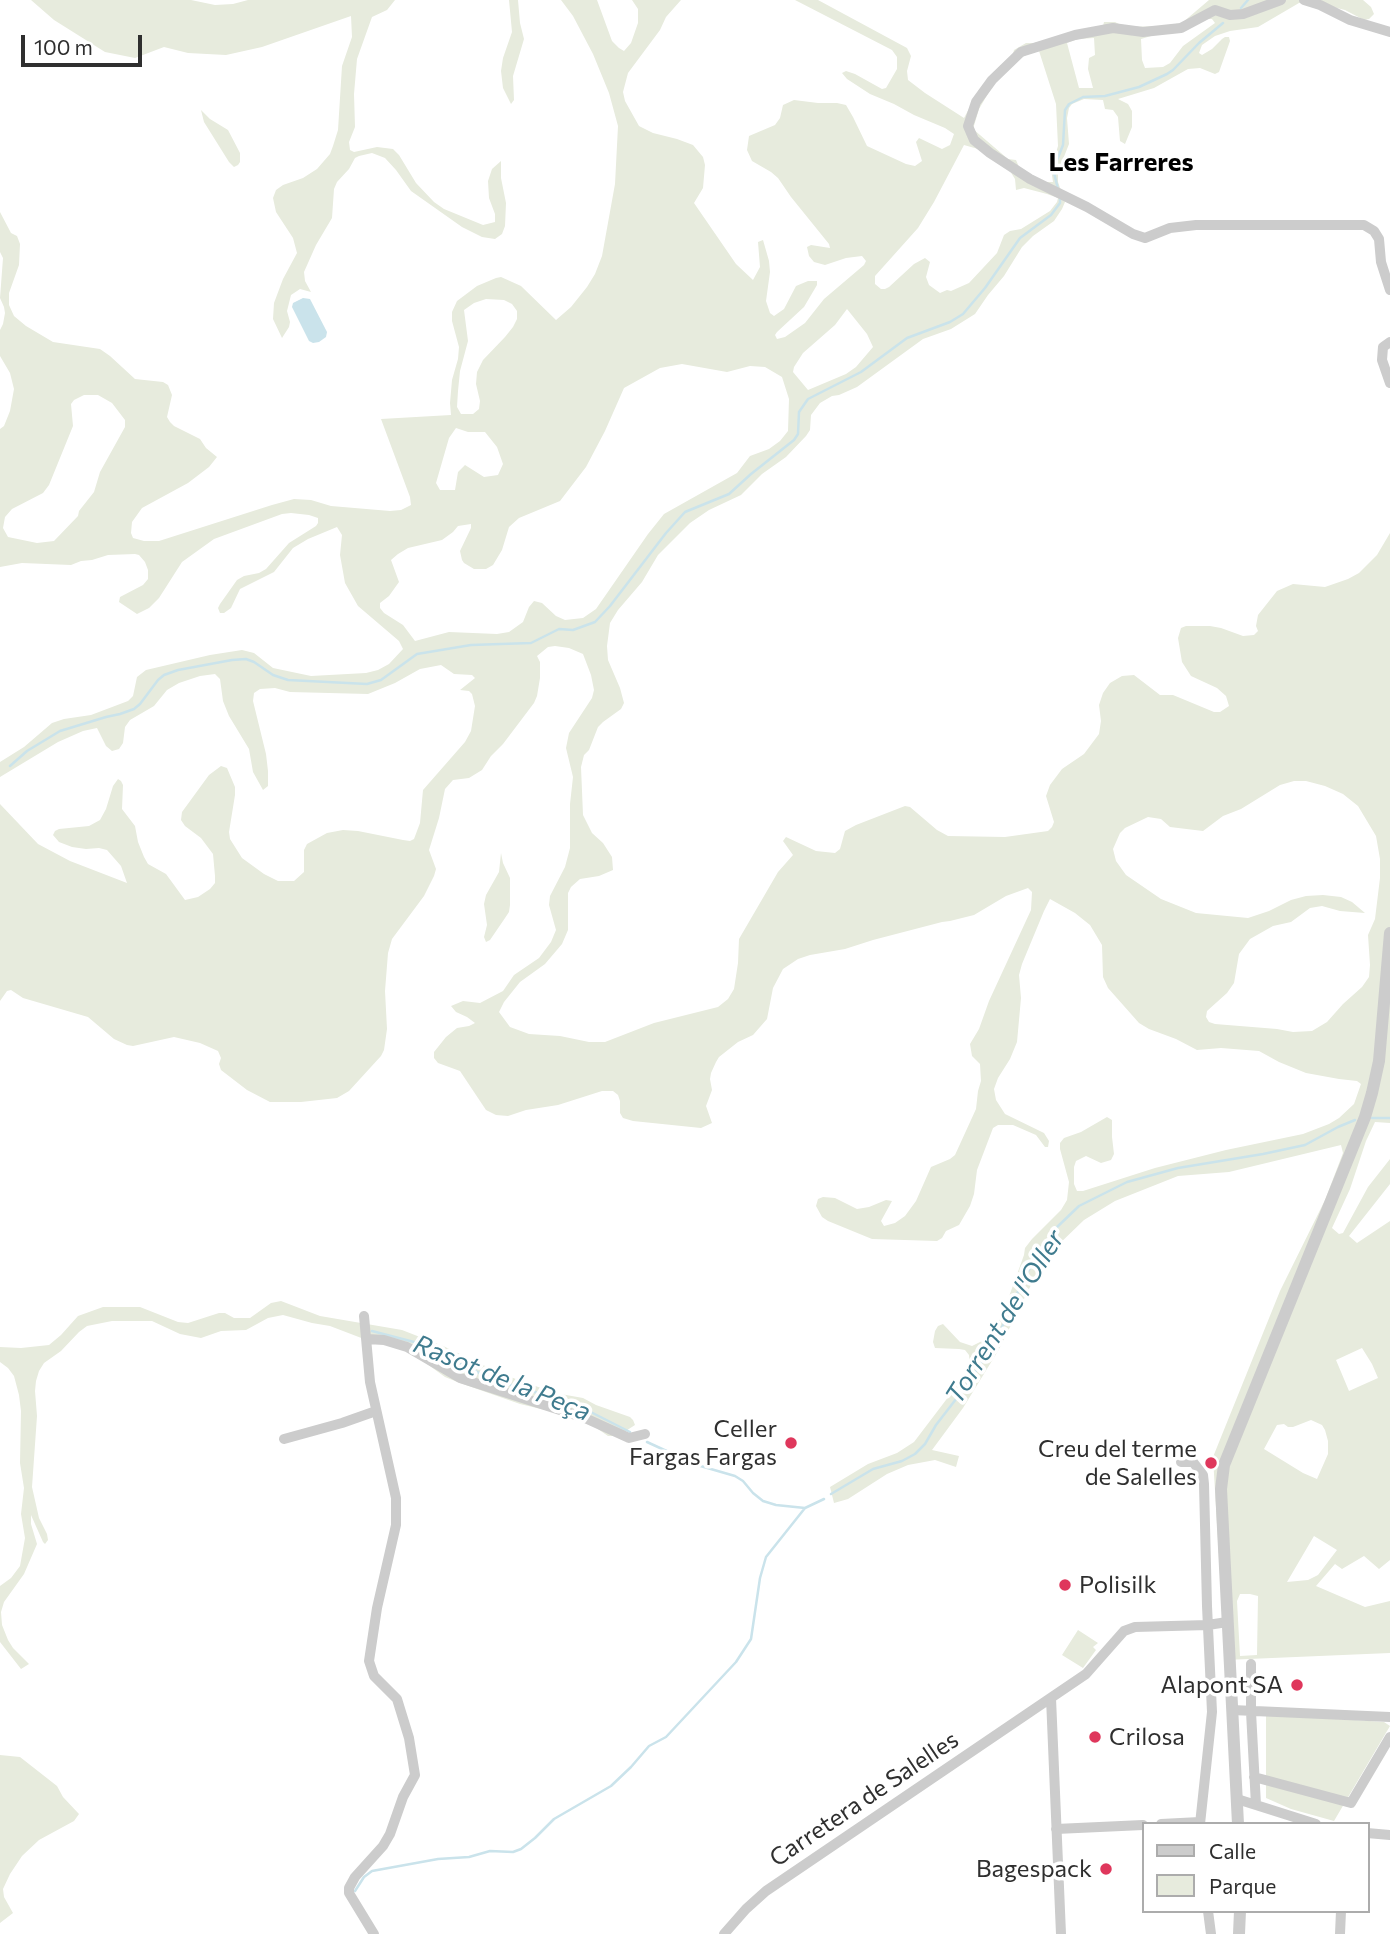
<!DOCTYPE html>
<meta charset="utf-8">
<style>
body{margin:0}
#map{position:relative;width:1390px;height:1934px;overflow:hidden;background:#fff;font-family:Commissioner,sans-serif}
canvas{display:block}
.legend{position:absolute;left:1142px;top:1822px;width:228px;height:91px;box-sizing:border-box;background:#fff;border:2px solid #acacac;margin:0;padding:9px 12px;list-style:none;font-size:21px;color:#2f2f2f}
.legend li{display:flex;align-items:center;gap:14px;height:35px}
.legend b{width:35px;border:2px solid #acacac}
.scale{position:absolute;left:21px;top:35px;width:121px;height:32px;box-sizing:border-box;border:4px solid #2f2f2f;border-top:0;padding-left:9px;font-size:21px;line-height:24px;white-space:nowrap;color:#2f2f2f;-webkit-text-stroke:5px #fff;paint-order:stroke}
</style>
<div id="map">
<canvas width="1390" height="1934"></canvas>
<ul class="legend">
<li><b style="height:9px;background:#ccc"></b>Calle</li>
<li><b style="height:19px;background:#e7ebdd"></b>Parque</li>
</ul>
<div class="scale">100 m</div>
</div>
<script>
const c = document.querySelector('canvas').getContext('2d');
c.lineJoin = 'round';
function fill(path, color) {
  c.fillStyle = color;
  c.fill(path, 'evenodd');
}
function shape(rows) {
  const path = new Path2D();
  for (const r of rows) {
    path.moveTo(r[0], r[1]);
    for (let i = 2; i < r.length; i += 2) path.lineTo(r[i], r[i + 1]);
  }
  return path;
}
function strokePath(path, color, width, dash) {
  c.strokeStyle = color;
  c.lineWidth = width;
  c.lineCap = dash ? 'butt' : 'round';
  c.setLineDash(dash || []);
  c.stroke(path);
}
function write(font, color, halo, rows, align = 'center') {
  c.font = font + ' Commissioner,sans-serif';
  c.lineWidth = 7;
  c.setLineDash([]);
  c.textBaseline = 'middle';
  c.strokeStyle = halo;
  c.fillStyle = color;
  for (const [text, x, y, turn = 0] of rows) {
    c.save();
    c.translate(x, y);
    c.rotate((+turn || 0) * Math.PI / 180);
    c.textAlign = isNaN(turn) ? turn : align;
    if (halo) c.strokeText(text, 0, 0);
    c.fillText(text, 0, 0);
    c.restore();
  }
}
fill(shape([
 [31,0,191,0,215,5,233,4,248,0,395,0,387,10,372,17,357,59,354,94,355,127,349,142,350,150,354,152,377,147,393,149,399,155,416,183,434,202,444,209,483,225,495,222,495,214,489,198,488,181,492,169,501,161,501,178,506,203,505,226,502,234,495,239,482,237,462,227,411,191,396,170,385,158,372,153,359,156,355,158,349,169,337,182,334,189,332,218,316,245,304,272,305,281,311,292,300,289,291,295,287,311,290,322,289,327,282,338,273,319,274,303,283,279,297,253,293,238,276,212,273,198,276,190,283,185,303,178,317,169,330,154,333,146,338,130,342,66,352,37,351,16,262,47,226,55,188,53,164,47,135,58,105,52,54,20],
 [509,0,518,0,520,23,524,39,513,76,514,100,511,104,503,88,501,71,503,58,512,32],
 [561,0,597,0,612,41,619,48,624,51,631,43,638,23,638,9,632,0,681,0,666,17,660,30,628,73,623,92,625,101,639,126,653,133,677,139,693,145,703,157,705,165,703,188,694,203,736,264,753,280,760,267,758,242,763,240,769,261,770,272,766,301,770,313,774,316,784,309,796,286,808,281,817,281,817,285,804,307,777,332,775,335,777,339,785,337,805,323,824,299,864,265,866,261,862,256,846,258,825,265,814,262,809,256,807,247,811,245,830,248,829,244,791,197,778,178,771,172,752,161,747,150,749,136,775,125,780,118,783,105,794,100,818,103,837,103,846,105,853,117,867,146,906,164,915,166,922,161,916,142,919,138,942,149,950,145,954,134,945,128,914,115,894,104,870,94,847,79,842,73,846,71,855,74,882,89,886,88,897,69,897,57,892,50,795,0,818,0,907,48,911,56,907,71,908,80,925,93,964,118,979,90,992,74,1013,54,1014,50,1026,43,1034,43,1103,26,1104,22,1115,22,1125,27,1162,26,1182,23,1209,0,1363,0,1371,7,1374,14,1369,19,1364,20,1345,10,1316,3,1299,3,1258,27,1230,31,1215,36,1202,45,1199,53,1202,55,1212,49,1222,39,1225,37,1229,37,1230,41,1219,72,1215,74,1200,68,1188,69,1154,88,1118,99,1128,104,1132,111,1132,127,1125,144,1120,141,1118,117,1113,110,1105,109,1103,100,1084,99,1072,104,1069,108,1067,118,1069,144,1058,172,1058,182,1065,202,1062,209,1054,221,1033,236,1022,247,1004,276,988,295,975,314,951,329,923,339,857,387,839,395,832,396,820,403,811,415,810,430,806,436,786,457,762,474,741,495,709,510,690,523,658,555,642,582,618,610,610,623,607,646,608,660,620,688,624,703,621,709,603,722,598,727,589,750,584,755,581,767,583,815,592,833,603,843,612,857,613,870,599,876,580,879,571,887,568,893,568,930,562,944,545,964,520,982,504,1002,499,1012,510,1027,529,1034,560,1036,589,1042,605,1042,654,1023,718,1007,728,999,734,989,738,963,739,939,778,872,793,855,783,841,786,837,816,851,835,853,840,849,845,831,856,825,905,806,910,807,937,830,948,836,1005,837,1048,831,1052,827,1054,822,1046,796,1050,785,1062,769,1084,754,1099,734,1101,721,1099,705,1103,693,1110,683,1122,676,1134,675,1160,695,1173,695,1214,712,1220,712,1229,706,1226,696,1217,688,1191,676,1182,662,1178,638,1181,628,1186,626,1210,626,1221,628,1243,636,1254,635,1258,631,1256,626,1258,615,1277,591,1293,584,1325,587,1348,579,1359,573,1377,555,1390,533,1390,1123,1375,1122,1366,1141,1350,1189,1332,1228,1339,1234,1343,1233,1368,1187,1390,1159,1390,1184,1349,1236,1357,1243,1390,1221,1390,1560,1379,1569,1364,1556,1342,1569,1335,1564,1316,1586,1365,1607,1390,1601,1390,1653,1225,1660,1213,1457,1280,1291,1325,1200,1343,1153,1341,1145,1229,1172,1178,1176,1115,1201,1084,1220,1054,1249,1034,1279,998,1351,963,1408,932,1450,959,1456,956,1467,935,1460,908,1465,887,1474,848,1499,834,1503,830,1487,868,1464,897,1453,914,1442,968,1371,970,1366,969,1355,965,1350,959,1349,935,1348,933,1342,935,1331,938,1326,943,1324,960,1342,972,1346,984,1340,995,1327,1002,1316,1024,1255,1025,1248,1032,1239,1061,1210,1067,1200,1069,1182,1060,1149,1060,1143,1064,1138,1081,1132,1107,1117,1112,1120,1112,1137,1114,1154,1111,1160,1101,1163,1086,1156,1076,1161,1074,1167,1074,1184,1077,1191,1083,1191,1155,1168,1226,1150,1303,1134,1329,1124,1339,1118,1354,1104,1361,1084,1357,1081,1339,1079,1306,1073,1279,1062,1259,1051,1221,1048,1197,1050,1176,1039,1149,1029,1139,1023,1108,988,1103,977,1102,945,1090,925,1075,913,1050,899,1044,911,1022,964,1019,975,1021,998,1017,1042,1010,1059,998,1078,994,1089,996,1100,1005,1114,1044,1133,1049,1141,1048,1147,1045,1147,1036,1135,1013,1125,998,1125,993,1128,977,1170,974,1194,970,1206,959,1225,946,1231,942,1238,937,1241,872,1239,828,1221,822,1217,816,1206,818,1199,823,1197,835,1198,857,1209,869,1207,886,1200,892,1201,881,1221,884,1226,895,1223,905,1216,916,1201,931,1167,950,1159,955,1155,976,1109,978,1091,981,1081,980,1064,972,1056,970,1044,979,1029,989,1001,1031,910,1032,892,1028,888,1006,896,974,915,950,921,942,922,873,940,845,949,810,955,798,959,783,969,773,988,767,1019,753,1035,738,1042,719,1057,716,1062,711,1073,710,1079,712,1090,706,1106,712,1123,701,1128,633,1121,623,1118,620,1113,620,1101,618,1095,613,1091,602,1091,558,1105,526,1110,508,1116,496,1115,486,1110,460,1071,438,1063,434,1058,434,1052,446,1037,457,1028,469,1026,475,1023,467,1017,456,1012,451,1006,463,1001,480,1003,503,991,514,975,539,958,551,942,556,930,549,905,550,896,565,867,570,848,570,804,573,777,566,748,569,733,592,698,594,690,591,675,583,654,569,648,555,646,548,647,537,656,540,662,540,678,537,696,534,703,503,744,491,756,482,770,469,778,453,780,445,789,439,818,429,850,436,869,434,876,424,896,392,939,388,953,385,991,387,1029,384,1050,381,1056,349,1091,337,1098,301,1102,270,1102,247,1090,221,1070,219,1064,221,1058,218,1051,200,1043,174,1037,133,1046,127,1045,114,1039,88,1017,23,998,11,990,7,991,0,1001,0,804,38,844,70,861,127,883,121,866,107,850,99,848,86,849,72,847,59,842,53,835,55,831,59,829,89,826,100,820,106,809,113,786,118,779,121,781,123,785,122,809,135,826,138,842,144,857,148,864,166,874,185,900,198,897,210,889,215,883,215,876,213,854,201,838,185,826,181,820,182,812,209,775,221,766,227,768,235,787,235,795,229,832,230,839,242,858,264,874,278,881,294,881,304,872,304,850,307,844,327,833,343,830,358,831,403,840,410,841,414,839,420,823,423,790,465,742,471,731,475,706,472,694,469,691,460,690,475,678,472,675,454,674,441,665,420,669,395,683,368,694,290,692,275,688,260,689,254,693,253,701,266,754,268,771,268,786,263,790,253,772,249,749,229,716,223,701,220,679,215,674,200,676,179,683,167,690,154,706,130,720,125,727,123,743,119,749,112,751,106,746,97,728,83,731,58,742,0,777,0,762,24,747,52,723,64,719,91,715,128,701,133,696,137,677,146,670,210,655,242,650,254,653,273,668,311,676,366,673,378,670,389,664,403,649,399,641,358,606,345,583,340,555,342,535,337,527,308,539,293,548,274,572,240,589,231,608,224,613,220,613,218,608,220,604,237,580,244,576,259,573,266,569,289,543,316,526,318,523,318,518,309,515,291,513,282,514,214,539,182,562,159,598,149,608,137,614,119,602,120,597,143,585,148,579,148,570,145,562,139,555,135,554,108,555,92,560,81,561,71,565,22,563,0,567,0,429,4,426,10,411,14,389,10,373,0,356,0,330,3,324,5,313,4,307,0,298,3,258,0,252,0,212,11,233,17,236,20,244,19,265,9,293,9,305,14,316,26,326,53,342,100,349,110,356,135,379,163,382,168,385,172,395,167,417,170,422,174,426,200,439,206,448,217,457,209,467,188,483,142,508,132,522,131,533,133,538,144,541,159,541,272,505,294,499,311,500,331,506,390,511,401,510,411,505,410,497,381,419,451,415,450,403,452,380,458,359,459,347,452,321,452,312,457,301,477,286,496,278,501,277,521,286,556,320,571,307,587,287,595,274,602,256,615,184,618,126,609,93,593,54,573,16],
 [1208,19,1212,19,1215,23,1183,46,1170,63,1163,67,1145,68,1142,60,1141,39],
 [1094,38,1095,55,1089,58,1088,69,1093,88,1079,88,1067,43,1078,39],
 [1039,51,1056,104,1058,146,1051,169,1053,182,1044,182,1019,167,1016,160,1008,159,973,129,979,109,993,85,1017,60,1026,55],
 [964,145,978,149,1010,171,1015,179,1016,190,1024,188,1047,194,1058,198,1057,202,1050,211,1021,229,1010,231,1004,235,997,253,969,283,951,291,947,290,940,293,929,285,926,277,930,262,925,258,914,264,889,287,885,289,881,289,875,284,875,276,918,228,934,202],
 [486,299,504,300,512,304,517,311,517,319,513,327,505,337,483,360,477,372,476,384,480,401,479,409,473,414,461,414,457,407,458,391,460,371,468,341,464,310,474,303],
 [847,309,867,334,873,347,856,367,846,374,808,390,793,372,794,367,803,353,835,325],
 [682,364,727,372,750,366,765,367,782,377,789,399,788,431,780,441,769,449,750,456,737,473,664,514,648,534,596,609,583,618,565,620,556,616,542,603,534,601,529,607,523,622,509,632,497,634,449,632,415,641,403,625,384,613,380,608,380,603,389,596,399,582,391,560,398,554,408,548,442,540,453,532,458,526,471,524,471,528,460,551,462,560,464,563,474,569,486,569,493,565,502,550,509,527,519,518,560,501,586,467,605,431,624,388,660,368],
 [84,395,98,395,112,403,125,420,125,427,100,472,94,492,79,511,78,516,54,541,37,543,8,537,3,528,5,517,12,509,43,493,49,485,73,426,71,404,74,400],
 [456,428,468,432,485,432,497,447,503,464,498,475,484,477,465,465,458,472,455,490,440,490,436,483,449,438],
 [1294,781,1306,781,1325,786,1343,794,1358,806,1376,836,1380,859,1380,878,1375,919,1368,935,1370,965,1369,977,1362,987,1343,1004,1327,1022,1312,1031,1293,1032,1277,1029,1215,1024,1209,1022,1206,1017,1207,1011,1227,993,1234,983,1239,954,1250,939,1273,926,1291,922,1310,908,1322,906,1340,911,1365,913,1352,902,1341,897,1323,895,1306,896,1291,900,1269,911,1248,918,1196,913,1161,899,1126,875,1116,861,1113,849,1120,833,1125,828,1148,817,1161,819,1170,827,1203,831,1223,816,1241,809,1280,785],
 [1362,1348,1372,1364,1378,1378,1349,1391,1336,1360],
 [1311,1420,1322,1425,1325,1430,1328,1441,1328,1454,1317,1479,1303,1473,1264,1449,1277,1425,1284,1424,1288,1427,1293,1427],
 [1314,1536,1337,1550,1318,1575,1308,1580,1287,1582],
 [1240,1594,1250,1594,1258,1596,1257,1655,1240,1656,1237,1601],
 [201,110,210,119,228,130,240,153,240,162,238,165,234,167,229,162,204,122],
 [501,853,503,863,510,878,510,905,509,912,503,921,490,940,486,942,484,937,487,925,484,904,486,895,499,872],
 [281,1301,320,1316,402,1330,443,1346,502,1374,555,1393,583,1398,596,1405,630,1417,633,1420,635,1425,618,1436,608,1436,595,1427,566,1415,520,1404,460,1383,445,1377,412,1353,383,1344,377,1344,330,1326,312,1323,283,1315,268,1318,246,1330,221,1331,201,1338,180,1334,152,1321,112,1321,87,1326,79,1332,61,1351,44,1363,39,1371,36,1381,35,1391,37,1416,32,1487,39,1518,47,1534,48,1540,45,1544,43,1542,31,1515,31,1524,37,1544,24,1574,4,1602,1,1612,2,1625,8,1640,13,1648,29,1664,21,1669,0,1642,0,1586,11,1578,20,1566,25,1538,21,1514,24,1488,20,1463,21,1411,19,1395,14,1376,8,1368,0,1362,0,1347,21,1348,49,1345,61,1335,78,1316,103,1307,140,1307,178,1322,188,1323,219,1313,225,1313,234,1318,250,1318,271,1303],
 [1078,1630,1098,1643,1093,1647,1096,1650,1083,1668,1062,1655],
 [1266,1714,1384,1722,1390,1726,1334,1821,1291,1809,1266,1798],
 [0,1755,20,1757,57,1786,63,1797,79,1814,74,1821,39,1840,22,1856,10,1874,3,1889,4,1897,13,1913,0,1923]
]), '#e7ebdd');
fill(shape([
 [303,298,310,299,327,332,326,337,319,342,313,343,309,341,292,307,293,303]
]), '#cae3eb');
strokePath(shape([
 [1241,8,1248,0],
 [1058,189,1054,173,1055,165,1063,145,1065,110,1069,104,1083,97,1105,96,1139,87,1167,74,1173,70,1199,43,1223,23],
 [10,766,27,751,60,731,106,717,120,714,134,709,140,704,158,680,164,675,178,670,232,660,246,659,254,662,273,675,288,680,367,684,381,680,417,654,471,645,531,643,559,629,573,630,595,622,610,606,666,533,685,512,729,494,751,474,794,440,798,434,799,412,808,399,861,372,907,338,950,322,963,314,985,288,1020,238,1051,215,1060,203,1060,196],
 [1372,1118,1390,1118],
 [372,1331,414,1342,494,1380,575,1404,630,1432],
 [647,1442,697,1465,735,1476,743,1481,753,1493,763,1501,776,1505,805,1508],
 [831,1494,873,1469,902,1461,915,1454,925,1444,936,1425,970,1381,999,1334,1025,1276,1055,1229,1079,1206,1127,1182,1178,1168,1263,1154,1305,1145,1338,1127,1355,1120],
 [355,1891,364,1877,372,1871,438,1859,469,1857,490,1851,513,1852,521,1849,535,1838,554,1819,611,1786,631,1767,649,1746,666,1737,736,1662,751,1639,760,1578,766,1557,805,1508,824,1499]
]), '#cae3eb', 2.5);
strokePath(shape([
 [1281,0,1243,14,1230,15,1215,10,1181,28,1143,32,1113,28,1075,35,1021,52,992,80,976,102,968,126,974,140,990,153,1030,179,1087,207,1133,234,1145,238,1170,228,1196,225,1364,225,1374,231,1379,239,1381,262,1390,290],
 [1304,0,1320,5,1350,20,1390,32],
 [1390,342,1383,347,1382,360,1390,383],
 [364,1316,370,1382,396,1498,396,1525,377,1608,369,1661,374,1676,397,1699,409,1738,415,1775,403,1797,390,1834,383,1846,355,1877,349,1888,349,1893,374,1934],
 [367,1339,384,1340,407,1347,460,1378,585,1418,629,1438,645,1434],
 [284,1439,342,1423,376,1411],
 [1181,1462,1193,1462,1203,1475,1204,1484,1207,1606,1212,1712,1200,1824],
 [1251,1664,1251,1712,1256,1805],
 [1051,1698,1061,1934],
 [1232,1710,1390,1717],
 [1254,1777,1351,1803,1390,1737],
 [1237,1799,1316,1824],
 [1161,1824,1200,1822],
 [1056,1829,1143,1825],
 [1367,1833,1390,1835],
 [1208,1911,1211,1934],
 [724,1934,746,1909,766,1891,1086,1674,1124,1631,1135,1627,1208,1625,1227,1622],
 [1340,1934,1341,1911]
]), '#ccc', 10);
strokePath(shape([
 [1238,1824,1221,1489,1224,1465,1365,1117,1372,1093,1379,1061,1390,933],
 [1239,1934,1240,1911]
]), '#ccc', 12);
for (const [x, y, r, color] of [
 [791,1443,7,"#df375c"],
 [1211,1463,7,"#df375c"],
 [1065,1585,7,"#df375c"],
 [1297,1685,7,"#df375c"],
 [1095,1737,7,"#df375c"],
 [1106,1869,7,"#df375c"]
]) {
  const dot = new Path2D();
  dot.arc(x, y, r, 0, 2 * Math.PI);
  c.fillStyle = color;
  c.fill(dot);
  strokePath(dot, '#fff', 2.5);
}
write('24px', '#2f2f2f', '#fff', [
 ["Celler",777,1429],
 ["Fargas Fargas",777,1457],
 ["Creu del terme",1197,1449],
 ["de Salelles",1197,1477],
 ["Polisilk",1079,1585,"left"],
 ["Alapont SA",1283,1685],
 ["Crilosa",1109,1737,"left"],
 ["Bagespack",1092,1869]
], 'right');
write('24px', '#2f2f2f', '#fff', [
 ["Carretera de Salelles",864,1799,-34]
]);
write('bold 26px', '#000', '#fff', [
 ["Les Farreres",1121,162]
]);
write('italic 26px', '#3f7b8e', '#fff', [
 ["Torrent de l'Oller",1005,1317,-58],
 ["Rasot de la Peça",502,1378,22]
]);
</script>
